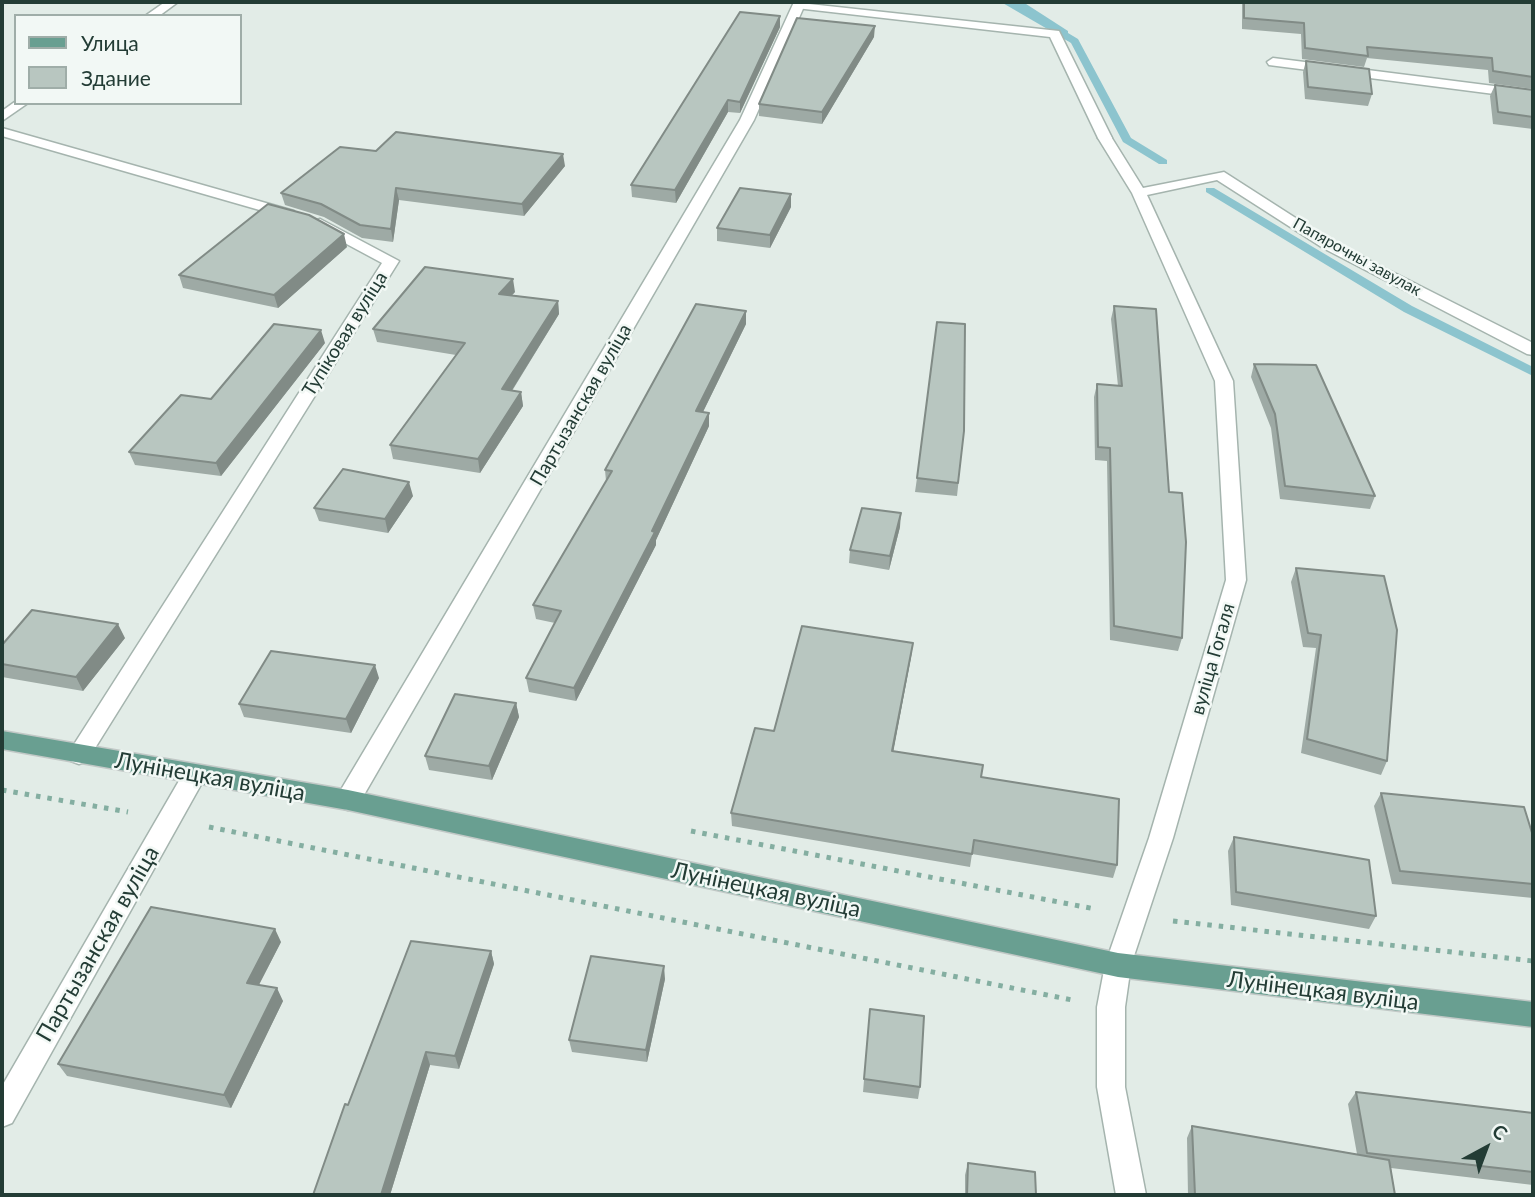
<!DOCTYPE html>
<meta charset="utf-8">
<style>
body{margin:0}
#map{position:relative;width:1535px;height:1197px;overflow:hidden;background:#e2ece7;font-family:Lato,sans-serif}
canvas{display:block}
.frame{position:absolute;inset:0;border:4px solid #233c35;pointer-events:none}
.legend{position:absolute;left:14px;top:14px;width:228px;height:91px;box-sizing:border-box;background:#f2f8f5;border:2px solid #9fada8;margin:0;padding:9px 12px;list-style:none;font-size:21px;color:#233c35}
.legend li{display:flex;align-items:center;gap:14px;height:35px}
.legend b{width:35px;border:2px solid #9fada8}
.north{position:absolute;left:1451px;top:1113px;width:70px;height:70px;-webkit-text-stroke:5px #f2f8f5;paint-order:stroke;rotate:41deg;font-size:19px;font-weight:700;line-height:28px;text-align:center;color:#233c35}
.north::after{content:'';display:block;margin:auto;width:24px;height:32px;background:#233c35;clip-path:polygon(50% 0,100% 100%,50% 72%,0 100%)}
</style>
<div id="map">
<canvas width="1535" height="1197"></canvas>
<div class="frame"></div>
<ul class="legend">
<li><b style="height:9px;background:#699f91"></b>Улица</li>
<li><b style="height:19px;background:#b8c6c0"></b>Здание</li>
</ul>
<div class="north">С</div>
</div>
<script>
const c = document.querySelector('canvas').getContext('2d');
c.lineJoin = 'round';
function fill(path, color) {
  c.fillStyle = color;
  c.fill(path, 'evenodd');
}
function shape(rows) {
  const path = new Path2D();
  for (const r of rows) {
    path.moveTo(r[0], r[1]);
    for (let i = 2; i < r.length; i += 2) path.lineTo(r[i], r[i + 1]);
  }
  return path;
}
function strokePath(path, color, width, dash) {
  c.strokeStyle = color;
  c.lineWidth = width;
  c.lineCap = dash ? 'butt' : 'round';
  c.setLineDash(dash || []);
  c.stroke(path);
}
function write(font, color, halo, rows, align = 'center') {
  c.font = font + ' Lato,sans-serif';
  c.lineWidth = 5;
  c.setLineDash([]);
  c.textBaseline = 'middle';
  c.strokeStyle = halo;
  c.fillStyle = color;
  for (const [text, x, y, turn = 0] of rows) {
    c.save();
    c.translate(x, y);
    c.rotate((+turn || 0) * Math.PI / 180);
    c.textAlign = isNaN(turn) ? turn : align;
    if (halo) c.strokeText(text, 0, 0);
    c.fillText(text, 0, 0);
    c.restore();
  }
}
fill(shape([
 [1001,2,1023,2,1068,31,1068,41]
]), '#8cc4ce');
fill(shape([
 [1047,24,1053,24,1078,39,1131,138,1167,160,1167,164,1159,164,1123,142,1071,43,1047,28,1047,24],
 [1206,188,1214,188,1412,306,1533,367,1533,376,1404,312,1206,192,1206,188]
]), '#8cc4ce');
const lane = shape([
 [800,3,1059,31,1112,138,1105,142,1098,138,1050,37,796,8,796,4,800,3],
 [1273,58,1533,91,1533,99,1269,65,1267,62,1273,58]
]);
const street = shape([
 [165,2,178,2,159,16,145,16,165,2],
 [794,2,806,2,754,120,357,807,348,810,339,807,336,800,339,793,740,120,794,2],
 [16,101,28,103,2,121,2,111,16,101],
 [2,128,294,211,296,214,289,218,284,217,2,136,2,128],
 [1105,134,1110,135,1143,188,1224,172,1333,242,1533,343,1533,355,1527,354,1323,248,1217,180,1147,195,1233,381,1246,580,1173,838,1131,965,1125,1007,1125,1087,1146,1195,1116,1195,1097,1087,1097,1007,1105,965,1149,838,1226,580,1215,381,1132,193,1098,138,1105,134],
 [320,219,399,261,87,761,79,764,71,761,67,755,71,749,382,263,315,227,315,221,320,219],
 [195,765,203,767,207,774,203,781,12,1123,2,1127,2,1086,187,767,195,765]
]);
const primary = shape([
 [2,731,348,790,1118,953,1533,1002,1533,1027,1118,977,348,810,2,749,2,731]
]);
strokePath(lane, '#a5b4ae', 3);
strokePath(street, '#a5b4ae', 3);
strokePath(primary, '#c1c8c6', 3);
strokePath(shape([
 [2,790,128,812],
 [209,827,1072,1000],
 [691,831,1095,909],
 [1173,921,1533,961]
]), '#84aea1', 5, [4.5, 7]);
fill(lane, '#fff');
fill(street, '#fff');
fill(primary, '#699f91');
fill(shape([
 [1242,2,1533,2,1533,89,1489,83,1488,70,1367,58,1364,67,1302,59,1301,34,1242,29],
 [780,16,780,27,740,113,728,112,676,203,632,197,631,185],
 [874,37,822,124,759,116,759,104],
 [1306,61,1372,94,1368,106,1305,99,1303,72],
 [1495,85,1533,90,1533,129,1493,124,1490,96],
 [376,151,565,166,524,216,399,200,393,242,362,238,324,217,285,205,281,193],
 [791,207,770,248,717,241,717,228],
 [347,247,278,308,183,288,179,275],
 [515,292,512,295,558,301,559,314,512,391,521,392,523,406,480,473,393,459,390,445,456,355,377,342,373,329],
 [1114,306,1169,492,1182,638,1178,651,1110,640,1107,461,1095,460,1094,397,1097,384,1118,386,1111,319],
 [746,311,746,324,703,412,709,413,709,426,656,540,656,545,576,701,529,692,526,678,555,623,536,619,533,605,606,481,605,470],
 [325,343,221,476,135,465,129,452],
 [1254,364,1375,496,1370,509,1280,499,1271,428,1251,377],
 [964,431,957,496,915,492,917,478],
 [413,496,388,533,319,521,314,508],
 [900,527,889,570,849,563,850,550],
 [1296,568,1387,761,1381,775,1301,753,1316,648,1303,647,1291,582],
 [125,638,83,691,2,677,2,645],
 [913,643,911,657,893,751,981,777,1117,865,1113,878,972,854,970,867,732,826,731,813,774,731],
 [379,678,351,733,244,717,239,704],
 [516,703,519,717,492,780,429,770,425,756],
 [1381,793,1533,836,1533,898,1392,884,1374,806],
 [1234,837,1376,916,1369,929,1231,905,1228,851],
 [281,942,259,985,283,1001,231,1108,67,1076,58,1064],
 [491,951,494,964,459,1069,430,1065,390,1195,313,1195,348,1105],
 [665,979,647,1062,572,1052,569,1040],
 [870,1009,920,1087,918,1099,863,1092],
 [1356,1092,1533,1113,1533,1185,1391,1168,1395,1195,1188,1195,1187,1138,1192,1126,1357,1154,1348,1104],
 [968,1163,1036,1195,965,1195,965,1175]
]), '#9eaaa5');
fill(shape([
 [780,16,780,27,740,113,740,102],
 [875,26,874,37,822,124,822,112],
 [728,100,728,112,676,203,675,190],
 [563,154,565,166,524,216,522,204],
 [396,188,399,200,393,242,391,229],
 [791,194,791,207,770,248,770,235],
 [344,234,347,247,278,308,274,295],
 [513,279,515,292,501,306,499,294],
 [558,301,559,314,504,403,502,389],
 [746,311,746,324,697,424,696,411],
 [321,330,325,343,221,476,216,463],
 [521,392,523,406,480,473,478,459],
 [709,413,709,426,656,540,656,545,576,701,574,688],
 [409,482,413,496,388,533,385,519],
 [901,513,900,527,889,570,890,556],
 [118,624,125,638,83,691,76,677],
 [913,643,911,657,891,764,892,751],
 [375,665,379,678,351,733,346,719],
 [516,703,519,717,492,780,489,766],
 [275,929,281,942,253,996,247,983],
 [491,951,494,964,459,1069,455,1056],
 [664,966,665,979,647,1062,646,1050],
 [277,988,283,1001,231,1108,224,1095],
 [426,1052,430,1065,390,1195,381,1195]
]), '#818b86');
const building = shape([
 [1244,2,1533,2,1533,77,1493,71,1492,58,1367,47,1368,56,1305,48,1304,23,1244,18,1244,2],
 [740,12,780,16,740,102,728,100,675,190,631,185,740,12],
 [797,18,875,26,822,112,759,104,797,18],
 [1306,61,1369,69,1372,94,1308,87,1306,61],
 [1495,85,1533,90,1533,117,1498,112,1495,85],
 [396,132,563,154,522,204,396,188,391,229,360,225,321,204,281,193,340,147,376,151,396,132],
 [740,188,791,194,770,235,717,228,740,188],
 [268,204,309,215,344,234,274,295,179,275,268,204],
 [425,267,513,279,499,294,558,301,502,389,521,392,478,459,390,445,465,343,373,329,425,267],
 [696,304,746,311,696,411,709,413,652,531,655,532,574,688,526,678,561,611,533,605,612,471,605,470,696,304],
 [1114,306,1156,309,1169,492,1182,493,1186,542,1182,638,1114,626,1110,448,1098,447,1097,384,1122,386,1114,306],
 [937,322,965,324,964,431,958,483,917,478,937,322],
 [274,324,321,330,216,463,129,452,181,395,211,399,274,324],
 [1254,364,1316,365,1375,496,1285,486,1275,414,1254,364],
 [343,469,409,482,385,519,314,508,343,469],
 [862,508,901,513,890,556,850,550,862,508],
 [1296,568,1384,576,1397,630,1387,761,1307,739,1321,635,1308,633,1296,568],
 [32,610,118,624,76,677,2,664,2,645,32,610],
 [802,626,913,643,892,751,983,765,981,777,1119,799,1117,865,974,840,972,854,731,813,755,728,774,731,802,626],
 [271,651,375,665,346,719,239,704,271,651],
 [455,694,516,703,489,766,425,756,455,694],
 [1381,793,1524,807,1533,836,1533,884,1400,871,1381,793],
 [1234,837,1369,860,1376,916,1236,892,1234,837],
 [151,907,275,929,247,983,277,988,224,1095,58,1064,151,907],
 [411,941,491,951,455,1056,426,1052,381,1195,313,1195,345,1104,348,1105,411,941],
 [591,956,664,966,646,1050,569,1040,591,956],
 [870,1009,924,1016,920,1087,864,1079,870,1009],
 [1356,1092,1533,1113,1533,1172,1367,1153,1356,1092],
 [1192,1126,1389,1160,1395,1195,1195,1195,1192,1126],
 [968,1163,1035,1172,1036,1195,967,1195,968,1163]
]);
fill(building, '#b8c6c0');
strokePath(building, '#818b86', 2);
write('16px', '#233c35', '#f2f8f5', [
 ["Папярочны завулак",1357,257,29]
]);
write('19px', '#233c35', '#f2f8f5', [
 ["Тупіковая вуліца",345,334,-58],
 ["Партызанская вуліца",581,405,-60],
 ["вуліца Гогаля",1213,659,-74]
]);
write('23px', '#233c35', '#f2f8f5', [
 ["Лунінецкая вуліца",210,777,10],
 ["Лунінецкая вуліца",766,890,12],
 ["Партызанская вуліца",98,944,-60],
 ["Лунінецкая вуліца",1323,991,7]
]);
</script>
